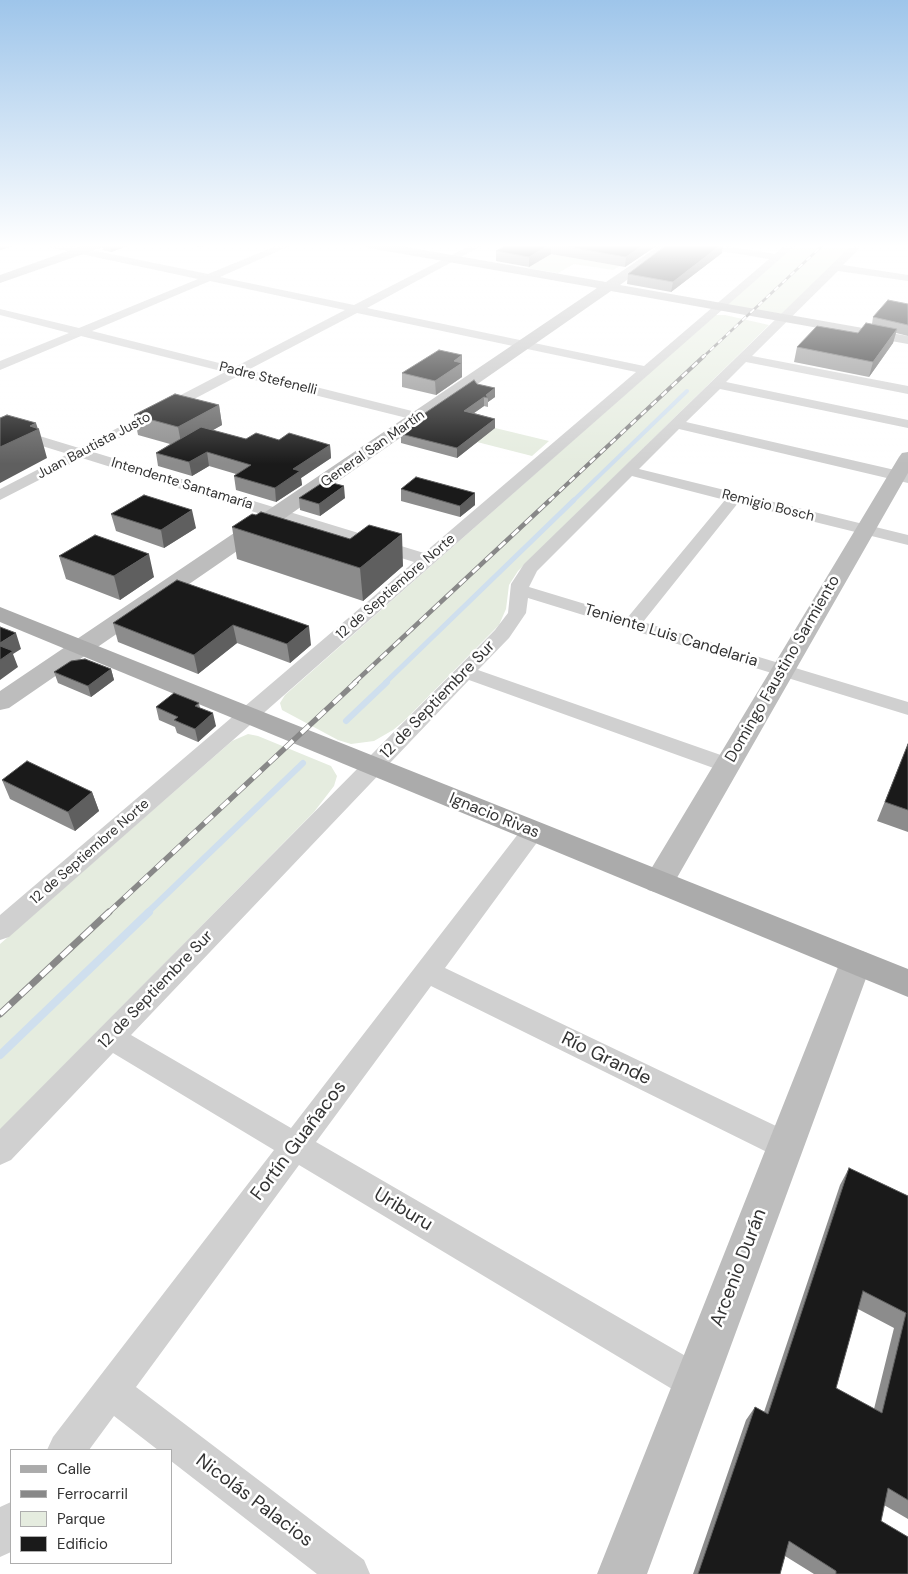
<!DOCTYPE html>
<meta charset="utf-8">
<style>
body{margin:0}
#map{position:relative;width:908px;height:1574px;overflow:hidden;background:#fff;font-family:"DM Sans",sans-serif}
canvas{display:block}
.legend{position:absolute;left:10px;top:1449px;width:162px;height:115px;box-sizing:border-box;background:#fff;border:1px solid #adadad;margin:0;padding:6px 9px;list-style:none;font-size:15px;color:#333}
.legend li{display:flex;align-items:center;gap:10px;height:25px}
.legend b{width:25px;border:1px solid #adadad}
</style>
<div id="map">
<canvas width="908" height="1574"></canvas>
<ul class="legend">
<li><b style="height:6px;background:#ababab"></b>Calle</li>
<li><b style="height:6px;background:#888"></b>Ferrocarril</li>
<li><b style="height:14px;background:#e5ecdf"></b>Parque</li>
<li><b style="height:14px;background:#1a1a1a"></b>Edificio</li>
</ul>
</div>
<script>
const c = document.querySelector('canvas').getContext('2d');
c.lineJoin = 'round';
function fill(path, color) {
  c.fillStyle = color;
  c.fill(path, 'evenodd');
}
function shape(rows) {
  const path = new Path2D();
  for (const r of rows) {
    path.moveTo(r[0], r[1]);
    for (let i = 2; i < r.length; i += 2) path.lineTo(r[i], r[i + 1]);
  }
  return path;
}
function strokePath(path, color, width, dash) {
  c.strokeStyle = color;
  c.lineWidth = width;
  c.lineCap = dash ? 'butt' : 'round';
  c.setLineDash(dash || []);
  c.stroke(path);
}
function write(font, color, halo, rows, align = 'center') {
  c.font = font + ' "DM Sans",sans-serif';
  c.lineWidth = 5;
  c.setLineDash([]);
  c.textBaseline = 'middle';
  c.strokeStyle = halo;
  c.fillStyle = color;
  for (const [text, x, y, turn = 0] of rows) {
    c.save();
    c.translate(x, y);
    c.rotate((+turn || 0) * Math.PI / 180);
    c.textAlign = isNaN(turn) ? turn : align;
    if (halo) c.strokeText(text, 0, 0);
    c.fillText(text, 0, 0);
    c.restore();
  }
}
fill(shape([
 [797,244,854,244,782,314,730,307,728,303],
 [551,254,620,266,613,270,574,264,558,273,527,268],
 [715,315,725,315,769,325,518,571,509,585,506,609,499,625,404,721,393,730,374,741,351,744,338,740,282,710,280,703,285,695],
 [495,428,549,441,532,456,477,442],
 [248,734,258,736,331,766,337,776,334,786,314,812,0,1130,0,944,232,741]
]), '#e5ecdf');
strokePath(shape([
 [573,501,687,391]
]), '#cfdfee', 4);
strokePath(shape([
 [385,683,574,500]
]), '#cfdfee', 5);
strokePath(shape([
 [346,721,387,682],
 [147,913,303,763]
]), '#cfdfee', 6);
strokePath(shape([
 [0,1055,149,912]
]), '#cfdfee', 8);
fill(shape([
 [43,244,62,244,208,274,281,244,294,244,220,277,354,305,473,244,485,244,367,308,644,366,769,259,696,247,691,244,714,244,775,254,786,244,797,244,9,937,0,940,0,915,414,562,82,458,0,500,0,489,68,454,0,433,0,424,79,448,225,372,81,336,0,370,0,361,69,333,0,315,0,309,79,328,198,279,48,247,43,244],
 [210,281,345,310,235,367,92,331,210,281],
 [357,313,636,372,424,553,93,452,238,376,419,421,424,420,426,417,424,414,248,370,357,313],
 [853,244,864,244,843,265,908,275,908,281,838,271,752,356,908,386,908,394,746,362,726,382,908,420,908,428,720,389,686,422,908,473,908,483,679,429,639,469,908,535,908,545,738,503,643,622,908,702,908,715,528,598,526,613,509,638,478,670,735,760,738,765,735,770,727,772,719,770,469,680,131,1035,291,1128,525,825,533,823,541,825,545,831,541,837,445,968,797,1136,801,1146,797,1156,786,1160,775,1156,431,986,316,1142,708,1369,713,1382,708,1395,695,1400,682,1395,299,1165,136,1387,364,1560,370,1574,317,1574,171,1461,171,1450,158,1450,114,1416,89,1450,47,1450,53,1437,274,1150,113,1053,11,1160,0,1165,0,1129,495,630,508,613,511,584,524,564,853,244],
 [632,476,725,500,628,617,529,587,537,571,632,476],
 [11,1502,11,1552,0,1557,0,1507,11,1502]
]), '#d0d0d0');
fill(shape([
 [88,244,105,244,103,247,0,283,0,275,88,244],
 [363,244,389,244,606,282,662,244,676,244,620,285,908,336,908,344,611,291,285,518,9,708,0,710,0,691,597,288,369,248,363,244],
 [908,452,908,473,670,890,659,893,648,890,644,882,648,874,899,457,902,453,908,452],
 [856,949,867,953,872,962,647,1574,597,1574,840,962,845,953,856,949]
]), '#bdbdbd');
fill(shape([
 [0,607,908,969,908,997,0,622,0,607]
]), '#ababab');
const railFar4 = shape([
 [702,358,824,244]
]);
const railFar3 = shape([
 [549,501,704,356]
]);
const railFar2 = shape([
 [354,683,550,500]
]);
const railFar1 = shape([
 [108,913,356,682]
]);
const rail = shape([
 [0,1014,109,912]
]);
strokePath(railFar4, '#888', 2.5);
strokePath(railFar3, '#888', 4);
strokePath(railFar2, '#888', 4.5);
strokePath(railFar1, '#888', 5.5);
strokePath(rail, '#888', 7);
strokePath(railFar4, '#fff', 2, [5.5]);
strokePath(railFar3, '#fff', 2.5, [7]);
strokePath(railFar2, '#fff', 3, [9]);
strokePath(railFar1, '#fff', 4, [11]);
strokePath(rail, '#fff', 5, [14]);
fill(shape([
 [101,244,133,244,111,252,103,250],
 [184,244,209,244,201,247],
 [509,244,659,244,625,267,551,254,529,267,496,261,496,251],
 [722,253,671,292,627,284,628,274],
 [908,304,908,336,896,333,893,343,869,377,794,362,797,347,858,333,872,324,873,317],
 [462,355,462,377,436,395,402,387,402,373],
 [495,388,495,397,488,402,488,407,484,406,474,413,495,419,495,428,457,458,401,443,401,434,422,419,422,415],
 [219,405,222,425,212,430,246,439,279,440,330,445,331,458,301,478,302,485,276,502,236,490,234,476,236,474,209,466,192,476,158,466,156,453,170,444,138,435,134,415],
 [401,489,475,493,475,505,460,517,401,501],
 [299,498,345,498,320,516,300,510],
 [111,514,196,528,164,548,116,531],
 [232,527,403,566,363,601,237,559],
 [59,556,154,577,120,600,66,579],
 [177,580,311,645,290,663,237,643,198,674,118,642,113,623],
 [111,669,114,680,91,697,58,683,54,672],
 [199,703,200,708,216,726,198,742,177,733,175,727,159,720,156,707],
 [908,744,908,832,877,821],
 [2,780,92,792,99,811,75,831,10,799],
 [849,1168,908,1196,908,1519,884,1505,881,1521,908,1574,814,1574,785,1556,780,1574,693,1574,746,1420,755,1407,764,1412,840,1185],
 [858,1309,894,1328,874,1409,836,1388]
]), '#8c8c8c');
fill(shape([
 [0,244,19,244,0,250],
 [109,244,133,244,111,252],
 [200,244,209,244,201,247],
 [551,244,551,254,529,267,529,257],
 [645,244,659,244,625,267,626,257],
 [722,244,723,244,722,253,671,292,673,282],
 [897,329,893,343,869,377,873,362],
 [462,355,462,377,436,395,435,381,454,361],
 [495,388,495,397,488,402,488,398,486,395],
 [484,397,484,406,464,420,464,411],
 [219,405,222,425,182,448,178,427],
 [495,419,495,428,457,458,457,448],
 [36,423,38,429,39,429,47,458,0,483,0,447,30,426],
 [330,445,331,458,301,478,302,485,276,502,275,488,293,469],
 [207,452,209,466,192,476,189,462],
 [344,486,345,498,320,516,319,504],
 [475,493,475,505,460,517,460,506],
 [192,510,196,528,164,548,161,530],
 [402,534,403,566,363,601,360,568],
 [149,554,154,577,120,600,114,576],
 [233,625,237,643,198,674,194,655],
 [309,626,311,645,290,663,287,644],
 [16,633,21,649,13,654,18,667,0,680,0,643],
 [111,669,114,680,91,697,88,686],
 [213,713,216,726,198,742,195,729],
 [92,792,99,811,75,831,68,812]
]), '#5f5f5f');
const building = shape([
 [509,244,551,244,529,257,496,251,509,244],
 [551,244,645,244,626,257,551,244],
 [668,244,722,244,673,282,628,274,668,244],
 [888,300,908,304,908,325,873,317,888,300],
 [866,323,897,329,873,362,797,347,817,326,858,333,866,323],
 [439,350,462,355,454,361,462,363,435,381,402,373,439,350],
 [474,380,477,384,495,388,486,395,488,398,484,397,464,411,495,419,457,448,401,434,426,416,422,415,474,380],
 [175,394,219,405,178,427,134,415,175,394],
 [7,415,36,423,30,426,39,429,0,447,0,418,7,415],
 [201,427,246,439,256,433,279,440,289,433,330,445,293,469,300,471,275,488,234,476,251,465,207,452,189,462,156,453,201,427],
 [416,477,475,493,460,506,401,489,416,477],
 [325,481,344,486,319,504,299,498,325,481],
 [144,495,192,510,161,530,111,514,144,495],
 [261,512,350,539,369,525,402,534,360,568,232,527,252,514,256,515,261,512],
 [95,535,149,554,114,576,59,556,95,535],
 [177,580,309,626,287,644,233,625,194,655,113,623,177,580],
 [0,627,16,633,0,643,0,627],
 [0,646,13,651,0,660,0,646],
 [85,659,111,669,88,686,54,672,71,661,85,659],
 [174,693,199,703,195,706,213,713,195,729,174,720,178,717,156,707,174,693],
 [908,744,908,810,885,802,908,744],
 [27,761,92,792,68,812,2,780,27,761],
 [849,1168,908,1196,908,1500,888,1488,881,1521,908,1537,908,1574,836,1574,836,1571,789,1541,780,1574,698,1574,755,1407,768,1414,849,1168],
 [863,1291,906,1313,882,1413,836,1388,863,1291]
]);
fill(building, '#1a1a1a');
strokePath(building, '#5f5f5f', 1);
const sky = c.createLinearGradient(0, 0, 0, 464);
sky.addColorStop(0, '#9ec5ea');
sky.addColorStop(0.53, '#fff');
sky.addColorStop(1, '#ffffff00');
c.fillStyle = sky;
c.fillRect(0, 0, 908, 464);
write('14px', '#333', '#fff', [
 ["Padre Stefenelli",268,379,14],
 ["Juan Bautista Justo",94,446,-28],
 ["General San Martín",373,449,-35],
 ["Intendente Santamaría",182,484,17],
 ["Remigio Bosch",768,506,14],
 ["12 de Septiembre Norte",396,587,-41],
 ["12 de Septiembre Norte",90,852,-41]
]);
write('16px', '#333', '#fff', [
 ["Teniente Luis Candelaria",671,636,17],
 ["Domingo Faustino Sarmiento",783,669,-60],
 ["12 de Septiembre Sur",438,700,-46],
 ["Ignacio Rivas",494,816,22],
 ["12 de Septiembre Sur",156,990,-46]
]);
write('19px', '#333', '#fff', [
 ["Río Grande",606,1059,26],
 ["Fortín Guañacos",299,1141,-53],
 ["Uriburu",403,1210,31],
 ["Arcenio Durán",739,1268,-69],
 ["Nicolás Palacios",254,1501,37]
]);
</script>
